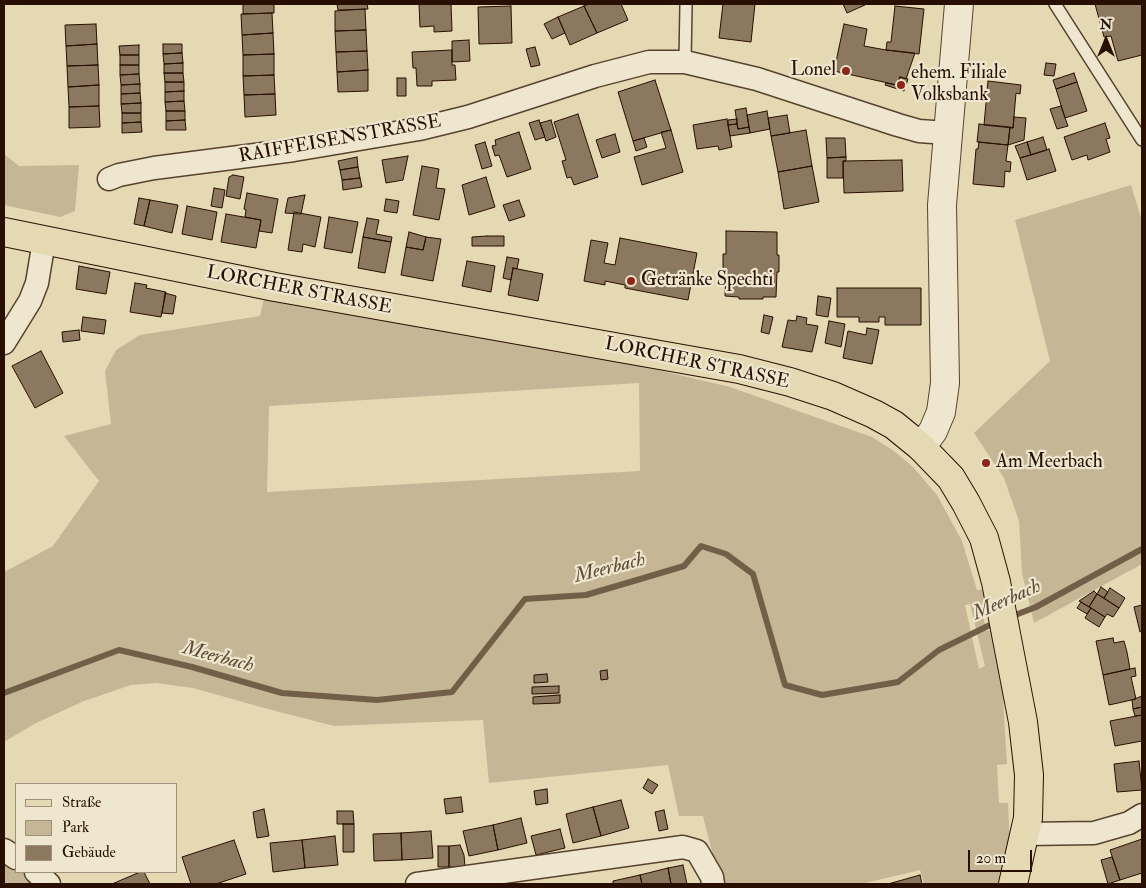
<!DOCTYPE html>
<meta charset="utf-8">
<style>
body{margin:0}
#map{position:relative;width:1146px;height:888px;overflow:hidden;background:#e5d9b3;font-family:"IM FELL Double Pica",serif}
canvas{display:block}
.frame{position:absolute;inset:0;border:5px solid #290f02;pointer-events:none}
.legend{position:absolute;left:15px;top:783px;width:162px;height:90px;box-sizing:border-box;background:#eee6ce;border:1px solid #9f907c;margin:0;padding:6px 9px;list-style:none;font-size:15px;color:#290f02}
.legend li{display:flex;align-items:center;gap:10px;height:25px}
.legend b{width:25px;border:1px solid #9f907c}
.north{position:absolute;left:1081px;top:15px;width:50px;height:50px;-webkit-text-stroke:4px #eee6ce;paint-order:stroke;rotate:0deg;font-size:14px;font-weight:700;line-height:20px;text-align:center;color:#290f02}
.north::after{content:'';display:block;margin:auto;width:18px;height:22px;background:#290f02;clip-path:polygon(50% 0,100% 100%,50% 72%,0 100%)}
.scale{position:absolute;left:968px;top:850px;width:64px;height:22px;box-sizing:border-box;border:2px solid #290f02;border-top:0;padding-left:6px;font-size:15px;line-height:18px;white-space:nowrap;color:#290f02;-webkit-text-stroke:4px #eee6ce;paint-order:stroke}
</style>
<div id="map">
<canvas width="1146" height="888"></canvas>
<div class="frame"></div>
<ul class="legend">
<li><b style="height:6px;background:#e5d9b3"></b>Straße</li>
<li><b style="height:14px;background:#c5b795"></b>Park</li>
<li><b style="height:14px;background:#8b785e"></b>Gebäude</li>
</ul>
<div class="north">N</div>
<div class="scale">20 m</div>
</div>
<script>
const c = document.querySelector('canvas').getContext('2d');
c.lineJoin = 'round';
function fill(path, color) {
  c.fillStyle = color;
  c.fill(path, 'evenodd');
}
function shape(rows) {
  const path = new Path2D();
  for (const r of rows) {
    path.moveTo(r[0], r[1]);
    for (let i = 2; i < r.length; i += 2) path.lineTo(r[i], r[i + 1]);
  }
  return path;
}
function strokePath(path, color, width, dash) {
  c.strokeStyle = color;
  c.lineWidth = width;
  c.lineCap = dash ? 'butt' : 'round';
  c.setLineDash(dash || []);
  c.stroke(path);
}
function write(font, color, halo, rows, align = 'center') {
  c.font = font + ' "IM FELL Double Pica",serif';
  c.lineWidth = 4.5;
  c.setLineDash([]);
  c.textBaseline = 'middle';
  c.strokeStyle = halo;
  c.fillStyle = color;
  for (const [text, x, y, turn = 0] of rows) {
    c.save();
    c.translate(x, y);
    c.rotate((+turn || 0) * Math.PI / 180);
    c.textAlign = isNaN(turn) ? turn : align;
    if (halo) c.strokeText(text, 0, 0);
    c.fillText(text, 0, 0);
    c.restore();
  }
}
fill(shape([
 [4,154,19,166,79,165,75,211,60,217,4,205],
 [1131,185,1142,221,1142,564,1034,623,1022,573,1019,521,1004,478,974,433,1050,361,1015,220],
 [264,298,607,358,730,387,872,437,894,451,913,467,937,495,962,541,977,590,984,589,990,606,982,608,986,631,995,630,1001,665,1007,764,997,765,999,803,1008,803,1010,847,1006,866,999,884,924,884,920,870,861,884,720,884,703,816,679,816,668,765,489,783,483,720,334,726,264,708,193,688,156,683,131,685,84,701,36,723,4,742,4,572,53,546,99,481,64,436,111,424,105,371,116,350,140,335,260,316],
 [639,383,640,471,267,492,269,406],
 [970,604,985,666,979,669,965,605],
 [4,857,16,865,16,872,26,872,42,884,4,884]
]), '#c5b795');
strokePath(shape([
 [1010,617,1036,607,1142,549],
 [4,693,119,650,192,667,282,693,377,700,452,692,525,599,586,595,637,580,684,566,701,546,726,554,753,574,785,685,822,695,898,682,939,650,996,622]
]), '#735f48', 6);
const building = shape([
 [243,4,274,4,274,13,243,14,243,4],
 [337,4,367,4,368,9,338,10,337,4],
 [419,4,451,4,452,31,434,32,434,26,420,27,419,4],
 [589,4,621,4,628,20,597,33,584,6,589,4],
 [723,4,755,4,751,42,719,38,723,4],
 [843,4,865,4,865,5,847,13,843,4],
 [1095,4,1142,4,1142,55,1118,61,1111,36,1104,37,1095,4],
 [511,6,512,43,479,44,478,7,511,6],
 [584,6,597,33,570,45,558,17,584,6],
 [895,6,924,9,919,54,886,50,887,42,891,42,895,6],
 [365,9,366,30,335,31,335,11,365,9],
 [272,13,273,33,242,35,241,14,272,13],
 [558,17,565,33,552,39,544,24,558,17],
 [96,24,97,44,66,46,65,25,96,24],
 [844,24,867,29,864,46,886,50,915,53,906,79,900,77,897,85,834,71,844,24],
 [366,30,367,51,336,52,335,31,366,30],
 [273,33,274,54,243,55,242,35,273,33],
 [469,40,470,61,452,62,452,41,469,40],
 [97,44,98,65,67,66,66,46,97,44],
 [163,44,182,44,182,53,163,54,163,44],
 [139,45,139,55,120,55,119,46,139,45],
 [535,47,540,65,531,67,526,49,535,47],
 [452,50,452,65,455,65,456,80,432,81,432,86,417,86,416,68,413,68,412,52,452,50],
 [367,51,368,70,337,72,336,52,367,51],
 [182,53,183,63,164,64,163,54,182,53],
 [274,54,274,75,243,76,243,55,274,54],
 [120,55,139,55,139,65,120,65,120,55],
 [183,63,183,73,164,73,164,64,183,63],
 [1046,63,1056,64,1054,76,1044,75,1046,63],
 [98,65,99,85,68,87,67,66,98,65],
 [120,65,139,65,139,74,120,75,120,65],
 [368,70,368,91,338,92,337,72,368,70],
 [164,73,183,73,184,82,165,82,164,73],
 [1074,73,1077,82,1056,89,1053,80,1074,73],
 [139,74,140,84,121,85,120,75,139,74],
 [274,75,275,94,244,95,243,76,274,75],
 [900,77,908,79,904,91,885,85,886,83,897,85,900,77],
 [397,78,406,78,406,96,397,96,397,78],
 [655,80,671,130,633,141,618,92,655,80],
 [988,81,1021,85,1020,94,1016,93,1013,128,984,125,988,81],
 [165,82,184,82,184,91,165,92,165,82],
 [1077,82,1087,111,1065,118,1056,89,1077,82],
 [140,84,140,93,121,94,121,85,140,84],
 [99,85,99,106,69,107,68,87,99,85],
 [184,91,184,101,165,102,165,92,184,91],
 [140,93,141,103,121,104,121,94,140,93],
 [275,94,276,115,245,117,244,95,275,94],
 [184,101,185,111,166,111,165,102,184,101],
 [141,103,141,113,122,113,121,104,141,103],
 [99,106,100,127,69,128,69,107,99,106],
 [1061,106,1068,126,1057,129,1050,109,1061,106],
 [746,108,749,127,738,129,735,110,746,108],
 [166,111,185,111,185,120,166,121,166,111],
 [767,111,770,129,750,133,747,115,767,111],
 [122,113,141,113,141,122,122,123,122,113],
 [578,114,598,177,574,185,571,177,567,178,562,161,566,160,554,122,578,114],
 [787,115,790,133,771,136,768,118,787,115],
 [1014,117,1026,118,1024,140,1008,145,1010,127,1013,128,1014,117],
 [727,119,732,147,719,150,718,146,697,149,693,125,727,119],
 [737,119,737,124,728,125,728,120,737,119],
 [185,120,186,130,166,130,166,121,185,120],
 [539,120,545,137,535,140,529,123,539,120],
 [551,120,556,137,546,141,540,123,551,120],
 [141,122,142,132,122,133,122,123,141,122],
 [1105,123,1110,138,1106,139,1110,152,1088,160,1087,155,1072,160,1064,137,1105,123],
 [737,124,738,129,749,127,750,133,730,136,728,125,737,124],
 [979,124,1010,127,1008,145,977,142,979,124],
 [671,130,683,172,642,185,634,157,666,148,661,132,671,130],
 [806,130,812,166,778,172,771,136,806,130],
 [519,132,531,169,507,177,499,155,495,156,492,146,496,145,495,140,519,132],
 [615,134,620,152,602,158,596,140,615,134],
 [1043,137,1047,150,1031,155,1027,142,1043,137],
 [644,138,647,147,636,151,633,141,644,138],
 [826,138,845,138,846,157,827,158,826,138],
 [485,142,492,166,482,169,475,145,485,142],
 [979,142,1008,145,1006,161,1011,162,1010,172,1005,171,1004,187,973,184,976,149,978,149,979,142],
 [1027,142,1031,155,1020,158,1015,146,1027,142],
 [1049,149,1056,171,1027,180,1020,158,1049,149],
 [408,156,403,180,386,183,382,160,408,156],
 [357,157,358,167,340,170,338,161,357,157],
 [846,157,846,161,843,161,843,178,827,178,827,158,846,157],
 [902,160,903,191,844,193,843,161,902,160],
 [422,166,439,169,436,188,445,189,439,220,413,215,422,166],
 [812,166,819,202,784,209,778,172,812,166],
 [358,167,360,178,342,180,340,170,358,167],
 [233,175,244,177,240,199,226,196,229,177,233,175],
 [486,177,495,207,469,215,462,185,486,177],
 [360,178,362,187,343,190,342,180,360,178],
 [214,188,225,190,222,208,211,206,214,188],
 [247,193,278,199,272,233,259,231,261,220,245,217,246,210,244,209,247,193],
 [305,195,301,214,285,213,288,198,305,195],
 [139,198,150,200,144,226,134,224,139,198],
 [386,199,399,201,397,213,384,211,386,199],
 [150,200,178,205,172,233,144,226,150,200],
 [519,200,525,216,509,221,503,205,519,200],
 [187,206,217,212,212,240,182,234,187,206],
 [294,212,321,217,315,247,303,244,302,252,288,250,294,212],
 [226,214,261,220,256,248,221,242,226,214],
 [329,217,358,222,352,253,324,248,329,217],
 [367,218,379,220,376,234,392,237,391,242,363,237,367,218],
 [726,231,777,232,777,255,779,255,779,272,777,272,776,297,763,297,763,299,739,299,739,297,725,296,726,271,723,270,723,254,726,254,726,231],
 [409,232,426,237,423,250,406,247,409,232],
 [487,236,504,236,504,246,472,246,472,237,487,236],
 [363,237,391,242,385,273,358,268,363,237],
 [426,237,441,239,433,281,401,275,406,247,423,250,426,237],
 [620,238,697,253,688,300,625,288,625,285,605,281,605,285,584,281,591,240,608,243,604,263,615,265,620,238],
 [507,257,519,259,517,269,513,268,511,280,503,278,507,257],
 [467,261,495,266,491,292,462,286,467,261],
 [79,266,110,272,106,294,76,289,79,266],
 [513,268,543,274,538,301,508,295,513,268],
 [135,283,147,285,146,288,166,292,161,317,130,312,135,283],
 [837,288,921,288,921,325,885,325,885,317,879,317,879,322,859,322,859,317,837,317,837,288],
 [165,293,176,296,173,314,162,313,165,293],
 [818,296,831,298,828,317,816,315,818,296],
 [764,315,773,317,769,334,761,332,764,315],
 [797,316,807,318,806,324,818,326,812,352,782,347,788,320,796,321,797,316],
 [83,317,106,320,104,334,81,331,83,317],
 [829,321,845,324,841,347,825,343,829,321],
 [867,328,879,330,872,364,843,358,848,331,866,335,867,328],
 [79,330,80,340,63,342,62,332,79,330],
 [41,351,63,393,35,408,12,366,41,351],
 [1101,587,1108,592,1104,598,1097,594,1101,587],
 [1110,588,1125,598,1119,608,1104,598,1110,588],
 [1094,591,1097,594,1089,607,1079,601,1094,591],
 [1097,594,1119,608,1113,617,1107,614,1105,617,1089,607,1097,594],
 [1081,602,1091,608,1087,614,1077,608,1081,602],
 [1142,605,1142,631,1140,632,1134,607,1142,605],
 [1091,608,1105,617,1099,627,1085,618,1091,608],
 [1113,638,1114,643,1124,641,1127,652,1130,669,1103,675,1096,641,1113,638],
 [1135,668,1136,676,1131,677,1136,699,1109,705,1103,675,1135,668],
 [607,670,608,679,601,680,600,671,607,670],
 [547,674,548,682,534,683,534,675,547,674],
 [559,686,559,693,532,694,532,687,559,686],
 [560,695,560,703,533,704,533,697,560,695],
 [1142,696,1142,707,1133,709,1132,700,1142,696],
 [1142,707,1142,715,1135,716,1133,709,1142,707],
 [1142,715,1142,741,1115,746,1110,721,1142,715],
 [1139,761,1142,790,1117,792,1114,764,1139,761],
 [648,779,658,785,652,794,643,788,648,779],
 [547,789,548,803,536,805,534,791,547,789],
 [461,797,463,812,446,814,444,799,461,797],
 [621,800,629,828,601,836,593,807,621,800],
 [593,807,601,836,573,843,566,814,593,807],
 [264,809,269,836,257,838,253,812,264,809],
 [664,810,668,829,659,831,655,812,664,810],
 [337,811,353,811,354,824,337,824,337,811],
 [521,818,527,843,498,850,493,825,521,818],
 [343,824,354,824,354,852,343,852,343,824],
 [493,825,498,850,469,856,463,831,493,825],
 [560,829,565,848,536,855,531,836,560,829],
 [431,831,433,858,402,860,401,833,431,831],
 [401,833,402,860,374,861,373,834,401,833],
 [335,836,338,865,305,868,302,840,335,836],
 [1142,839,1142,873,1120,880,1110,850,1142,839],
 [234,840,246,874,216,884,191,884,182,857,234,840],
 [302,840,305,868,273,872,270,843,302,840],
 [460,845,464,855,465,867,449,867,449,846,460,845],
 [438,846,449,846,449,867,438,867,438,846],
 [1112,857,1120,880,1108,884,1101,860,1112,857],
 [683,865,687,884,671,884,668,868,683,865],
 [668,868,671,884,642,884,640,875,668,868],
 [140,872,144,872,150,884,112,884,140,872],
 [640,875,642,884,613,884,613,881,640,875],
 [920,875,922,884,888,884,920,875]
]);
fill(building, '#8b785e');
strokePath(building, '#290f02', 1);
const service = shape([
 [1055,4,1142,140],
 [685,62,686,4]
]);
const minor = shape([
 [109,179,119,175,154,168,294,150,419,129,468,117,595,76,649,62,685,62,757,79,898,125,919,131,947,133],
 [4,343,30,301,37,283,44,241],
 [1026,834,1094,833,1129,823,1142,815],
 [4,850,16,858],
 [36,872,49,884],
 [417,884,683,847,697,851,712,877,713,884]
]);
const tertiary = shape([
 [921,447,933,431,941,412,945,383,942,205,959,4]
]);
const primary = shape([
 [4,232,275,287,739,369,790,382,833,396,874,414,894,425,921,447,951,478,966,503,984,538,996,582,1023,722,1029,775,1028,818,1013,884]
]);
strokePath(service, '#58422e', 14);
strokePath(minor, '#58422e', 25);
strokePath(tertiary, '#58422e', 30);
strokePath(primary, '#290f02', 30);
strokePath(service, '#eee6ce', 11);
strokePath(minor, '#eee6ce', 22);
strokePath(tertiary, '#eee6ce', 28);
strokePath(primary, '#e5d9b3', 28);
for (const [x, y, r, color] of [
 [846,71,5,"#8f2418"],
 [901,85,5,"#8f2418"],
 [631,281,5,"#8f2418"],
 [986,463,5,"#8f2418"]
]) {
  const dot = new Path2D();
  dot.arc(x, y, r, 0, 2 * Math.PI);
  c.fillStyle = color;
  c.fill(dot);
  strokePath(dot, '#eee6ce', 2);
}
write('19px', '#290f02', '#eee6ce', [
 ["Lonel",836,71,"right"],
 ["ehem. Filiale",911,74],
 ["Volksbank",911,96],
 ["Getränke Spechti",641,281],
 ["Am Meerbach",996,463]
], 'left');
write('19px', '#290f02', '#eee6ce', [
 ["RAIFFEISENSTRASSE",340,140,-10],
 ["LORCHER STRASSE",299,291,11],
 ["LORCHER STRASSE",697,364,12]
]);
write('italic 20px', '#614b37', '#eee6ce', [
 ["Meerbach",610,569,-14],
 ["Meerbach",1007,601,-24],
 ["Meerbach",218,658,15]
]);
</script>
